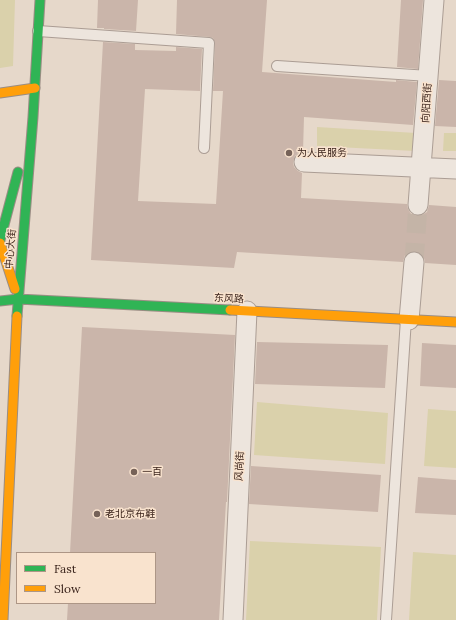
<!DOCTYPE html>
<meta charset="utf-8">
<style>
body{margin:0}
#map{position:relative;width:456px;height:620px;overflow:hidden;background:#e6d8ca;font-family:Lora,serif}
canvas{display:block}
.legend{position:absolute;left:16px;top:552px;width:140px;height:52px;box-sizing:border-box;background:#f9e3ce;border:1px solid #ad9686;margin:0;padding:5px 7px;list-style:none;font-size:12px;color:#3a231b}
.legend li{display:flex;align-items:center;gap:8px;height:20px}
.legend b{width:20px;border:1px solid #ad9686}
</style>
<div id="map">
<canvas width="456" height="620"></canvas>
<ul class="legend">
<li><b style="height:5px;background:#30b455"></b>Fast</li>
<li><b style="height:5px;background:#ff9f0a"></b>Slow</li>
</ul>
</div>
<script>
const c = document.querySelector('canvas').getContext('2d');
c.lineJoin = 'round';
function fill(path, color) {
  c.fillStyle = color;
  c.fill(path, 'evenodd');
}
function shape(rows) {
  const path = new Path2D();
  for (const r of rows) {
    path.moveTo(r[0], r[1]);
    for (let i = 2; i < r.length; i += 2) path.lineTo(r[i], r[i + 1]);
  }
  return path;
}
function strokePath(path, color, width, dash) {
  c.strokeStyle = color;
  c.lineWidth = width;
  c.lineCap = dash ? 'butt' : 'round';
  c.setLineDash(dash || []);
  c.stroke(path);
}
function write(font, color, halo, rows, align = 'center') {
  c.font = font + ' Lora,"Noto Sans SC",serif';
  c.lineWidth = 3;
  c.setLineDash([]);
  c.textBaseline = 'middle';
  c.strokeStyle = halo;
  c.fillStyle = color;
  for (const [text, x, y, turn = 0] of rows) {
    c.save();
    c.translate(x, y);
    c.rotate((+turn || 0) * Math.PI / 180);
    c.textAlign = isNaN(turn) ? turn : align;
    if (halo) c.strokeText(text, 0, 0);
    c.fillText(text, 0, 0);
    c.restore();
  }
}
fill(shape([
 [0,0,15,0,13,66,0,68],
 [317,127,416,133,415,151,317,146],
 [444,133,456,133,456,151,443,151],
 [257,402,388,413,385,464,254,455],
 [428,409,456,411,456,468,424,466],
 [250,541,381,547,377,620,246,620],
 [413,552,456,555,456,620,409,620]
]), '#dad1ab');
fill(shape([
 [98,0,138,0,136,31,104,29,104,28,97,28],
 [177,0,267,0,262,72,396,82,396,80,417,82,413,125,304,117,303,151,299,152,295,156,293,162,294,167,298,171,302,173,301,198,407,204,408,209,411,214,418,216,422,215,427,212,429,205,456,207,456,265,425,263,424,258,421,253,415,251,410,252,405,255,403,262,237,252,234,268,91,260,103,42,135,44,135,50,176,51,176,47,202,49,200,91,145,89,138,201,216,204,223,91,213,91,215,43,213,38,210,37,176,34],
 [401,0,423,0,418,69,397,67],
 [439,80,456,81,456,127,435,126],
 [82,327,235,335,227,502,226,502,219,620,67,620,68,603,155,603,155,553,70,553],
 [257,342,388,345,385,388,255,384],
 [422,343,456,345,456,388,420,386],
 [251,466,381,475,378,512,249,504],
 [418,477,456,480,456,515,415,513]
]), '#cab5aa');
strokePath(shape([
 [414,262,418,205]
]), '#c4b4a7', 19, [19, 10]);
const lane = shape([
 [38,31,209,43,204,148],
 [277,66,429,76],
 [386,620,406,319]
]);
const street = shape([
 [304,162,456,169],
 [418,205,434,0],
 [409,320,414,262],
 [233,620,247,311]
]);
const fast = shape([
 [0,240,18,172],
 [0,301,18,299,230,310],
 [17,316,33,117,40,0]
]);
const slow = shape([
 [0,93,35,88],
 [0,243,15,289],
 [230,310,456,322],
 [3,620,17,316]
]);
strokePath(lane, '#ab9d94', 12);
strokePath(street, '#ab9d94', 21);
strokePath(fast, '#9a8d84', 11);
strokePath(slow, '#9a8d84', 11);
strokePath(lane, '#ede5dd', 10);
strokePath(street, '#ede5dd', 19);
strokePath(fast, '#30b455', 9);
strokePath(slow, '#ff9f0a', 9);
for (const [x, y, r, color] of [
 [289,153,4,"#766258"],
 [134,472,4,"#766258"],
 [97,514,4,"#766258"]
]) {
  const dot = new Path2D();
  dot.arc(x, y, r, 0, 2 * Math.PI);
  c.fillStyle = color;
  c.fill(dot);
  strokePath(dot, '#f9e3ce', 1.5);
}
write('10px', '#3a231b', '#f9e3ce', [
 ["向阳西街",427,103,-86],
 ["中心大街",11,249,-85],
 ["东风路",229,299,3],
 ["风尚街",240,466,-87]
]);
write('10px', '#3a231b', '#f9e3ce', [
 ["为人民服务",297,153],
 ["一百",142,472],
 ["老北京布鞋",105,514]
], 'left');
</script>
